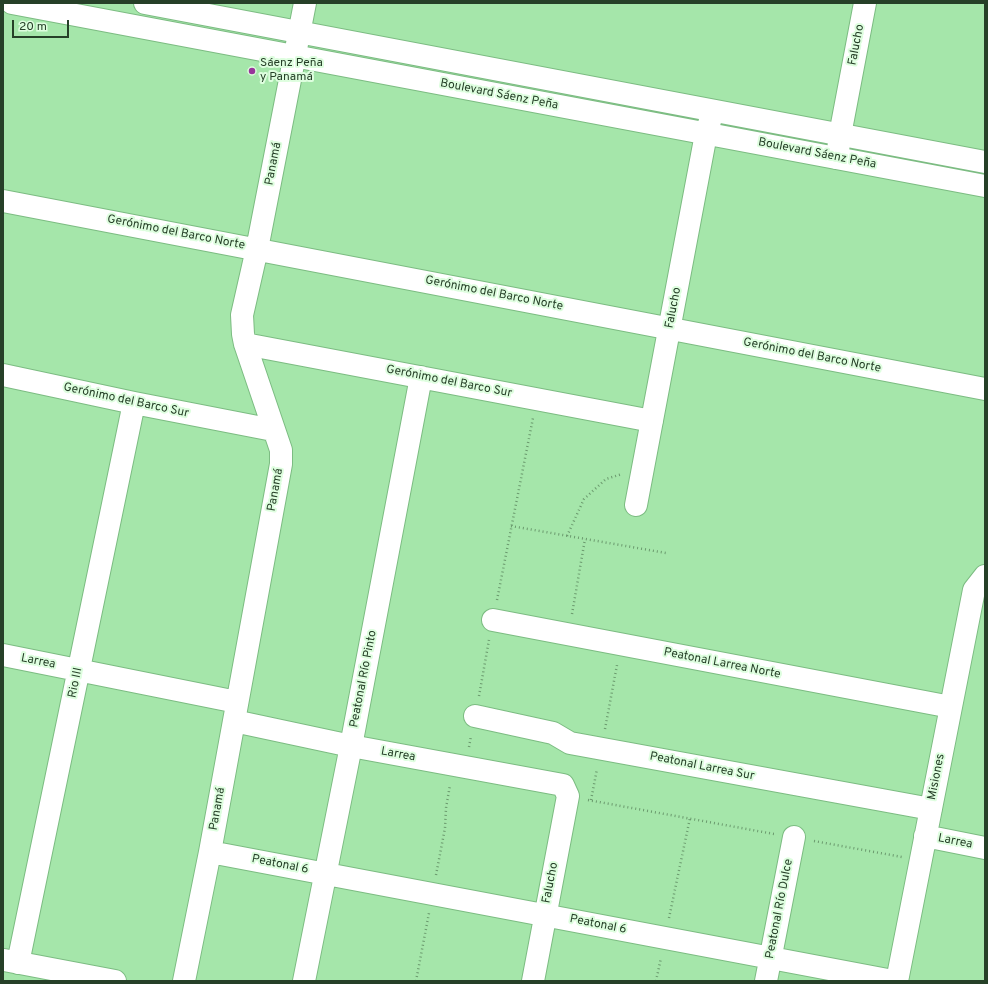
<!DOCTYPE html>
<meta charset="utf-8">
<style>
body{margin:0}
#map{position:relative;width:988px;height:984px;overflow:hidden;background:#a5e6aa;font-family:Overpass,sans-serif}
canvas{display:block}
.frame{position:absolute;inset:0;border:4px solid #264028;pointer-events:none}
.scale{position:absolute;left:12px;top:20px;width:57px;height:18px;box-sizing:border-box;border:2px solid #264028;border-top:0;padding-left:5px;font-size:12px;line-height:14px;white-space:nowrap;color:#264028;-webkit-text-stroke:3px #defedf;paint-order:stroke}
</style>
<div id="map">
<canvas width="988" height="984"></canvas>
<div class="frame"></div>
<div class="scale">20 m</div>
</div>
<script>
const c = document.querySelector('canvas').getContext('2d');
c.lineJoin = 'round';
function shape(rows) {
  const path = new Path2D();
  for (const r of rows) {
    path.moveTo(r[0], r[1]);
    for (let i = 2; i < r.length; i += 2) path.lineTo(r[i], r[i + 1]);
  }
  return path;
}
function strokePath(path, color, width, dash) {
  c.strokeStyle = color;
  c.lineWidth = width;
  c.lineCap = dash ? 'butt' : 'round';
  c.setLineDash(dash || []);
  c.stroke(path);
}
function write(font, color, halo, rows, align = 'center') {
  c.font = font + ' Overpass,sans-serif';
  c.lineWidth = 4;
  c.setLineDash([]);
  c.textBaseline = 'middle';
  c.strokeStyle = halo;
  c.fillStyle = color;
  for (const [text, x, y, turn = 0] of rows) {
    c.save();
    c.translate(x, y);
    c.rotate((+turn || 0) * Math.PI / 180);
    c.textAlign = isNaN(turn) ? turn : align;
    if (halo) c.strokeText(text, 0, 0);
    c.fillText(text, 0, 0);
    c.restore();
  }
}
const street = shape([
 [837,158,840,135,865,3],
 [3,201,985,389],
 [245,344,652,421],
 [3,375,134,403,273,430],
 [636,505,706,134,713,111],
 [493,620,951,707],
 [3,655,237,702],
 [475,716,553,733,570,743,931,809],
 [234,721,351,746,563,785,568,796,533,981],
 [925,836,985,848],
 [210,852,893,981],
 [4,960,115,981],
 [18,963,134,403],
 [184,981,210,852,281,464,281,450,245,344,243,334,242,315,257,249,305,3],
 [304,981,351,746,421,377],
 [766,981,794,837],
 [897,981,974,590,985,576]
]);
const secondary = shape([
 [12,3,985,186],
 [145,3,985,162]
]);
strokePath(street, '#7cbc82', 24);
strokePath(secondary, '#7cbc82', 24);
strokePath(shape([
 [511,526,666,553],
 [567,536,584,499,606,479,622,474],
 [497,600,533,418],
 [572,614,585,539],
 [479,696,489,640],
 [605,729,617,665],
 [469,747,471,736],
 [588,800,774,834],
 [591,800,597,769],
 [814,841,902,857],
 [436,875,445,828,446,808,450,785],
 [669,918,690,818],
 [416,981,429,913],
 [656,981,661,958]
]), '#6b9a6e', 2.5, [1, 3]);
strokePath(street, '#fff', 22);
strokePath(secondary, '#fff', 22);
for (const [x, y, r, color] of [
 [252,71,4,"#98359b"]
]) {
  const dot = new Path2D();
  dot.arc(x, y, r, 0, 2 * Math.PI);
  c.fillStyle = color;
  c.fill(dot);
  strokePath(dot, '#defedf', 1.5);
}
write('12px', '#264028', '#defedf', [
 ["Falucho",857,45,-79],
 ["Boulevard Sáenz Peña",499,95,11],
 ["Boulevard Sáenz Peña",817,154,11],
 ["Panamá",274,164,-79],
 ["Gerónimo del Barco Norte",176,233,11],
 ["Gerónimo del Barco Norte",494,294,11],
 ["Falucho",674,308,-79],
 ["Gerónimo del Barco Norte",812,356,11],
 ["Gerónimo del Barco Sur",449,382,11],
 ["Gerónimo del Barco Sur",126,401,12],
 ["Panamá",276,490,-80],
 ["Larrea",38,662,11],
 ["Peatonal Larrea Norte",722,664,11],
 ["Peatonal Río Pinto",364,679,-79],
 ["Rio III",76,683,-78],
 ["Larrea",398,755,10],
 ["Peatonal Larrea Sur",702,767,11],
 ["Misiones",937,777,-79],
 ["Panamá",218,809,-80],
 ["Larrea",955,842,11],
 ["Peatonal 6",280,865,11],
 ["Falucho",551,883,-79],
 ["Peatonal Río Dulce",780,909,-79],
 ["Peatonal 6",598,925,11]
]);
write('12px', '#264028', '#defedf', [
 ["Sáenz Peña",260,64],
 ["y Panamá",260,78]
], 'left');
</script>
